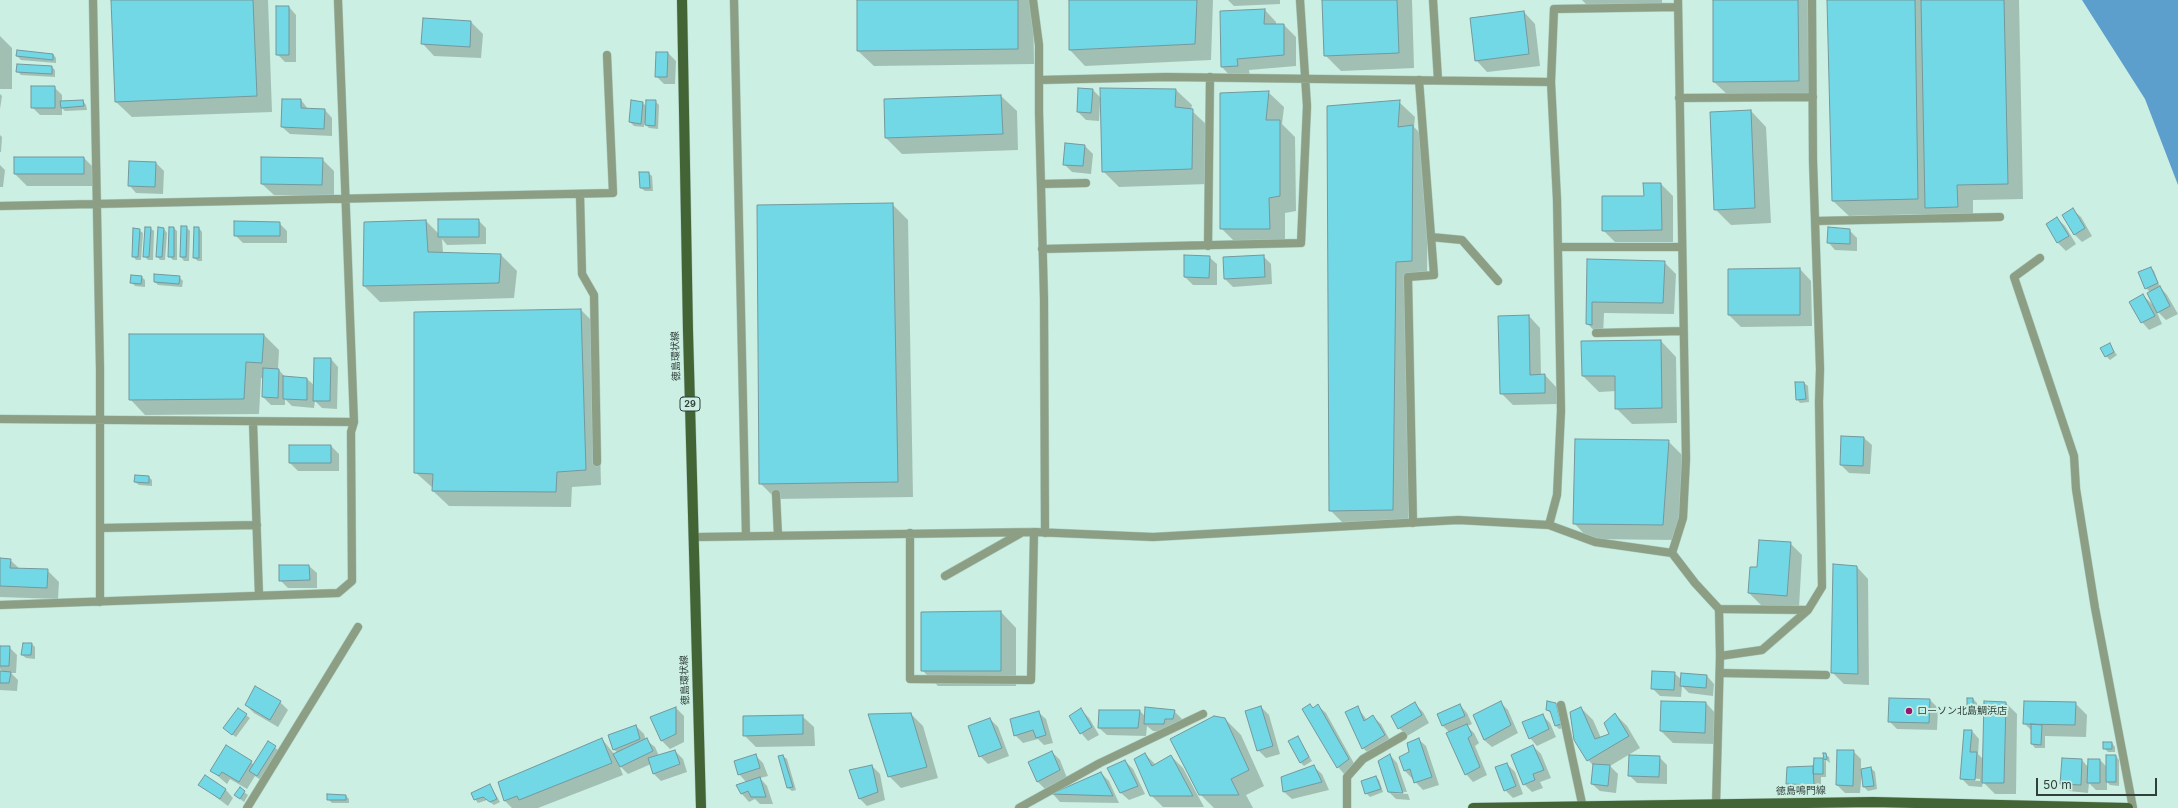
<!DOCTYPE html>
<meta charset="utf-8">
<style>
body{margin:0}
#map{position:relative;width:2178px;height:808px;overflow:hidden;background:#cbefe2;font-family:Inter,sans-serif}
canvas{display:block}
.scale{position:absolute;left:2036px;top:778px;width:121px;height:18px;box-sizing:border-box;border:2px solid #313f3b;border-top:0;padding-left:5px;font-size:12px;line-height:14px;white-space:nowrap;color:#313f3b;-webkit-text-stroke:3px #cbefe2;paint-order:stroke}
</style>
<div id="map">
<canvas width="2178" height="808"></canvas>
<div class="scale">50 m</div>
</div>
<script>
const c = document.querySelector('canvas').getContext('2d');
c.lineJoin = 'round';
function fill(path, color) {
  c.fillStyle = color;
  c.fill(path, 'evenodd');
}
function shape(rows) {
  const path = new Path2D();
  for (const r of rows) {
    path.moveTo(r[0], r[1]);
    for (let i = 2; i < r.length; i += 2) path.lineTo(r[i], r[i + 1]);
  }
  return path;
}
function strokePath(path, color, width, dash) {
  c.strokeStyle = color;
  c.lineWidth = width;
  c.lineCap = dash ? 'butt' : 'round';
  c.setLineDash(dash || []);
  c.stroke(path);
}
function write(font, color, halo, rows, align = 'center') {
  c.font = font + ' Inter,"Noto Sans JP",sans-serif';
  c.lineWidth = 4;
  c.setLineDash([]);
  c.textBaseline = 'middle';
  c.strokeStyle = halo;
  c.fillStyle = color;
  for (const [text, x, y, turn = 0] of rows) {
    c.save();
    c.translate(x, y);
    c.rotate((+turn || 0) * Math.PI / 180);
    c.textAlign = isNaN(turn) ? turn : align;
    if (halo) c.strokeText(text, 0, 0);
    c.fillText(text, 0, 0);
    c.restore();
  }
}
fill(shape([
 [2082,0,2178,0,2178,185,2145,99]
]), '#5c9ecc');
fill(shape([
 [112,0,268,0,272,112,132,117,116,102],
 [858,0,1033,0,1034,64,874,66,858,51],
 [1070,0,1213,0,1211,60,1085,66,1070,50],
 [1228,0,1280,0,1280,4,1234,6],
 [1323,0,1412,0,1414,68,1341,71,1325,55],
 [1582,0,1662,0,1662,8,1589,7],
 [1714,0,1813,0,1814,96,1730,97,1714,82],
 [1828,0,2019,0,2023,199,1973,200,1973,222,1942,223,1933,214,1849,216,1833,201],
 [289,7,296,15,296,62,285,62,277,54],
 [1265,10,1276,22,1276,25,1284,25,1296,37,1296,66,1249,70,1250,77,1233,79,1222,67],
 [1524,12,1535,24,1540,66,1487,72,1476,60],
 [471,22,483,34,481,58,434,56,423,44],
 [0,36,12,48,12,89,0,89],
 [668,53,676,61,675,84,664,84,656,76],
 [53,54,56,58,56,63,21,60,17,56],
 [52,67,55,70,55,77,21,75,18,72],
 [54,87,62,95,62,102,83,101,86,105,87,110,65,111,62,108,62,115,40,115,32,107],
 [1093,90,1102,99,1176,90,1192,105,1191,110,1208,126,1207,184,1119,187,1103,171,1102,102,1100,102,1099,121,1086,120,1078,112],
 [1268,92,1284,107,1282,124,1295,137,1296,211,1285,213,1285,244,1237,244,1221,228],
 [0,94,2,96,0,109],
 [1001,96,1017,111,1018,150,902,154,886,138,885,100],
 [301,100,308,109,325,110,332,118,332,136,290,134,282,127],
 [655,101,659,105,658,129,649,128,644,123,644,127,634,126,630,122,642,102,647,107],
 [1399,102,1415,117,1414,127,1428,141,1427,276,1411,278,1408,526,1346,526,1330,510],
 [1751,111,1766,127,1771,223,1731,225,1715,209],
 [0,135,2,137,1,152,0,152],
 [1085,146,1093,154,1091,174,1072,172,1064,164],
 [84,158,95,169,95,186,27,186,15,174],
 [322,159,334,171,334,196,274,195,262,184],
 [156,163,164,171,163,194,136,193,129,185],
 [0,165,5,170,3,187,0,187],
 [648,173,652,176,653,191,645,191,641,188],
 [1644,184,1661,184,1673,196,1673,242,1615,242,1603,230,1645,197],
 [892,204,908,220,913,497,776,499,760,483],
 [2073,210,2081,217,2092,236,2082,242,2074,234],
 [2057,218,2065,226,2076,244,2066,251,2058,243,2047,224],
 [478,220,486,228,486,244,447,245,442,239,443,253,501,255,517,271,514,298,380,302,364,286,426,221,439,234],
 [279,223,287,231,287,243,243,243,235,235],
 [186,227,190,231,189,261,184,261,181,257],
 [150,228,154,231,153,260,148,260,144,256],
 [174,228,177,231,177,260,173,260,169,256],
 [199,228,202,232,202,261,198,261,194,258],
 [164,229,167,233,165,260,160,260,157,256],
 [139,230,143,233,141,260,136,260,133,256],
 [1849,230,1857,238,1857,251,1835,250,1828,242],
 [1263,256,1271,264,1272,284,1233,287,1225,279],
 [1209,257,1217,264,1217,285,1193,285,1185,277],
 [1588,260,1664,262,1676,274,1674,314,1604,313,1603,336,1598,335,1587,323],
 [2151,268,2154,271,2160,287,2167,295,2178,314,2166,320,2158,312,2150,292,2146,288],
 [1800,269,1811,281,1812,326,1741,327,1729,315],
 [142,277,145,280,145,287,135,286,131,282],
 [179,277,183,281,182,287,158,285,155,282],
 [2143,295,2154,306,2162,324,2149,330,2142,322],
 [581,310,597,326,601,485,572,487,571,507,449,506,433,491,433,488,415,472],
 [1529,316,1540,328,1541,375,1545,375,1556,387,1557,404,1513,405,1501,393],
 [263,334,279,350,278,369,286,378,307,379,315,386,331,359,338,367,337,409,322,408,315,401,314,408,292,406,285,399,285,405,271,405,263,397,264,378,261,378,259,414,145,415,130,399],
 [1661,341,1676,357,1677,423,1632,424,1616,408,1616,391,1599,392,1583,376,1582,342],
 [2109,344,2117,355,2110,360,2106,356],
 [1804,383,1808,386,1809,402,1800,403,1797,399],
 [1864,438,1872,445,1870,474,1849,473,1841,465],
 [1668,441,1684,457,1678,540,1589,539,1574,523],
 [290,446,331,446,339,454,339,471,298,471,290,463],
 [149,477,152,480,152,486,139,485,135,482],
 [1790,543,1802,555,1799,607,1761,605,1749,593,1758,568],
 [0,559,10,560,20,569,47,570,59,582,58,599,0,597],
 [309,566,317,573,317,588,288,588,280,580],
 [1857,567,1868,579,1869,685,1844,684,1832,672],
 [1001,612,1016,628,1016,686,938,686,922,670],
 [32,644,35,647,35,659,26,658,22,655],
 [0,647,9,647,17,655,16,673,11,673,18,680,17,691,0,690,0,672,3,672,0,669],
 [1674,673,1682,680,1707,676,1714,684,1713,696,1689,693,1682,686,1681,697,1660,696,1652,688],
 [1973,699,1977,703,1977,712,1972,712,1968,708],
 [1930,700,1938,708,1937,730,1897,729,1889,721],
 [280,702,288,710,278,727,254,713,246,705],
 [1500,702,1508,710,1518,733,1492,747,1484,740,1474,716],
 [1706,703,1717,715,1717,744,1673,743,1661,731],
 [2006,703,2017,714,2016,794,1995,794,1983,782,1982,787,1969,786,1961,778,1972,731,1979,739,1978,754,1984,760],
 [1968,778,1980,779,1980,781,1968,780],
 [2075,703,2087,715,2086,737,2045,736,2045,748,2035,748,2032,744,2032,731,2024,723],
 [1415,704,1423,712,1429,723,1407,736,1399,728],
 [1556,704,1560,707,1564,728,1559,729,1556,726,1552,714,1547,710],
 [1310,705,1314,709,1318,706,1326,713,1356,767,1345,775,1338,767],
 [1460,705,1467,713,1472,724,1467,726,1474,733,1479,743,1475,746,1487,775,1473,782,1466,774,1449,732,1443,726,1438,715],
 [1261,707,1269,715,1280,754,1266,758,1258,750],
 [1357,707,1367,720,1373,717,1381,724,1392,744,1371,756,1363,748,1346,713],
 [676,708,684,716,684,742,670,749,662,741,652,718],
 [1581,708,1593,720,1601,738,1611,735,1615,714,1627,726,1640,748,1610,766,1618,774,1616,793,1600,791,1592,784,1594,766,1588,760],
 [1081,710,1089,718,1099,735,1088,741,1081,733],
 [1100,711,1140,711,1146,717,1174,711,1182,719,1181,726,1172,732,1153,731,1147,726,1146,736,1107,735,1099,728],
 [1038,712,1046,719,1053,743,1044,745,1038,739,1023,743,1015,735],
 [911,714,923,726,938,778,901,788,889,776],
 [246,715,250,718,236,737,228,732],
 [1542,715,1550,723,1556,737,1537,746,1530,738],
 [802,716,814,727,815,746,756,747,744,735],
 [990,719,998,727,1009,756,988,764,980,756],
 [1225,719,1241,735,1264,786,1246,795,1253,808,1214,808,1200,794],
 [636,726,644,734,646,740,655,747,659,756,675,751,683,759,687,772,661,781,654,774,651,764,628,774,619,765,623,775,538,808,512,808,505,801,499,782,602,739,615,755,618,753,613,749],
 [1298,737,1312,761,1304,766,1300,762],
 [1418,739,1426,746,1439,785,1423,790,1405,771,1400,758,1410,752],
 [268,742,283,754,265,783,255,776,247,789,230,779,227,784,212,771,251,762,254,765],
 [2112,743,2115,747,2115,752,2108,752,2104,748],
 [1533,746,1541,754,1551,778,1540,782,1543,788,1532,792,1524,784],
 [1853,751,1861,759,1861,770,1871,768,1875,772,1877,789,1868,791,1864,787,1862,772,1860,793,1845,793,1837,785],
 [1052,752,1060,760,1067,778,1046,790,1038,782,1029,762],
 [1145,754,1156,765,1171,756,1183,768,1204,807,1163,807,1151,795],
 [1824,754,1829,757,1830,763,1826,760,1826,777,1821,777,1821,792,1795,791,1787,784,1813,767,1814,769,1823,759,1825,762],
 [755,755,763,763,768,776,760,778,767,786,773,804,760,804,755,799,749,802,742,794,738,786,747,783,739,774],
 [1390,755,1397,763,1407,792,1392,791,1392,793,1408,794,1410,800,1396,799,1388,791],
 [783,756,787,759,796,790,792,791,788,788],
 [2116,756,2119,760,2119,786,2110,785,2107,782,2107,790,2096,790,2089,783,2088,793,2069,791,2061,784,2082,760,2088,767,2100,760,2107,767],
 [1659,757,1667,765,1667,784,1637,783,1629,775],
 [1125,761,1133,769,1145,794,1129,800,1121,793],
 [1507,764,1515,772,1523,794,1513,798,1505,790],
 [872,766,880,774,885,800,867,806,859,798],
 [1314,767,1322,774,1329,790,1292,799,1284,792],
 [1101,773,1109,781,1119,803,1060,802,1053,794],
 [205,777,226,790,233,798,228,806,200,785],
 [1376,777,1379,780,1383,792,1370,797,1366,793],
 [490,785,500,802,494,805,487,800,478,803,475,799],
 [244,792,248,795,244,802,235,795],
 [345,795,349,799,349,803,332,803,328,799]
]), '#0003');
const building = shape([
 [111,0,253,0,257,96,115,102,111,0],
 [857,0,1018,0,1018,49,857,51,857,0],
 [1069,0,1197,0,1195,44,1069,50,1069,0],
 [1322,0,1397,0,1399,53,1324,56,1322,0],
 [1713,0,1798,0,1799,81,1713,82,1713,0],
 [1827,0,1915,0,1918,199,1832,201,1827,0],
 [1921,0,2004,0,2008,184,1957,185,1958,207,1925,208,1921,0],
 [276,6,289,6,289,55,276,55,276,6],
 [1265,9,1264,24,1284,24,1284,55,1237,59,1238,66,1221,67,1220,11,1265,9],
 [1524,11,1529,54,1475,61,1470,18,1524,11],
 [423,18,471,21,470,47,421,44,423,18],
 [17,50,53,54,53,60,16,56,17,50],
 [656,52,668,52,667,77,655,77,656,52],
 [17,64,52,66,52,74,16,72,17,64],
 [31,86,55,86,55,108,31,108,31,86],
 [1078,88,1093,89,1091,113,1077,112,1078,88],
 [1100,88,1176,89,1175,107,1193,109,1192,169,1102,172,1100,88],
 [1269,91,1266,120,1280,120,1280,196,1269,198,1270,229,1220,229,1220,93,1269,91],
 [1001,95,1003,134,885,138,884,99,1001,95],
 [282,99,301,99,301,108,325,109,324,129,281,127,282,99],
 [83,100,84,106,61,108,60,101,83,100],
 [631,100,643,102,641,124,629,122,631,100],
 [646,100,656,100,655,126,645,125,646,100],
 [1400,100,1398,127,1413,125,1412,261,1396,262,1393,510,1329,511,1327,106,1400,100],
 [1751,110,1755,208,1714,210,1710,112,1751,110],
 [1065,143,1085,145,1083,166,1063,165,1065,143],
 [14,157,84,157,84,174,14,174,14,157],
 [261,157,323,158,322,185,261,184,261,157],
 [129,161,156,162,155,187,128,186,129,161],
 [639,172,649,172,650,188,640,188,639,172],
 [1643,183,1661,183,1662,230,1602,231,1602,196,1644,196,1643,183],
 [893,203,898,482,759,484,757,205,893,203],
 [2073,208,2085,228,2074,235,2062,215,2073,208],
 [2057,217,2069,236,2057,243,2046,224,2057,217],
 [438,219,479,219,479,237,438,237,438,219],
 [426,220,428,252,501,254,499,283,363,286,364,222,426,220],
 [234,221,280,222,280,236,234,236,234,221],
 [181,226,187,226,186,257,180,257,181,226],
 [145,227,151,227,149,257,143,257,145,227],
 [158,227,164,228,162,257,156,257,158,227],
 [169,227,174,227,174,257,168,257,169,227],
 [194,227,199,227,199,258,193,258,194,227],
 [1828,227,1850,229,1850,244,1827,243,1828,227],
 [133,228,140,229,138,257,132,257,133,228],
 [1184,255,1210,256,1209,278,1184,277,1184,255],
 [1264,255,1265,277,1224,279,1223,257,1264,255],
 [1587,259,1665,261,1663,303,1592,302,1592,325,1586,324,1587,259],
 [2151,267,2158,283,2145,289,2138,272,2151,267],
 [1800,268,1800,315,1728,315,1728,269,1800,268],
 [154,274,180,276,179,284,154,282,154,274],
 [131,275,142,276,141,284,130,283,131,275],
 [2160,286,2170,306,2157,313,2147,293,2160,286],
 [2143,294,2155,316,2141,323,2129,302,2143,294],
 [581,309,586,470,557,472,556,492,432,491,433,474,414,473,414,312,581,309],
 [1529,315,1530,375,1545,374,1545,393,1500,394,1498,316,1529,315],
 [129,334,264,334,262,363,246,362,244,399,129,400,129,334],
 [1661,340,1662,408,1615,409,1615,376,1582,376,1581,341,1661,340],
 [2110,343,2114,352,2105,357,2100,348,2110,343],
 [314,358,331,358,330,401,313,401,314,358],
 [263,368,279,369,278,398,262,397,263,368],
 [283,376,307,378,307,400,283,399,283,376],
 [1795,382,1804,382,1806,399,1796,400,1795,382],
 [1841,436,1864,437,1863,466,1840,465,1841,436],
 [1575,439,1669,440,1663,525,1573,524,1575,439],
 [289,445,331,445,331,463,289,463,289,445],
 [135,475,149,476,149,483,134,482,135,475],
 [1759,540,1791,542,1787,596,1748,593,1750,567,1757,567,1759,540],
 [0,558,11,559,10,568,48,569,47,588,0,586,0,558],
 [1833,564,1857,566,1858,674,1831,673,1833,564],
 [279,565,309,565,310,580,279,581,279,565],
 [1001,611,1001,671,921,671,921,612,1001,611],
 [23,643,32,643,31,655,21,655,23,643],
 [0,646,10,646,9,666,0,666,0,646],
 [0,671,11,672,9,683,0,683,0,671],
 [1652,671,1675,672,1674,690,1651,689,1652,671],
 [1681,673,1707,675,1706,688,1680,686,1681,673],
 [255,686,281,701,270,720,245,705,255,686],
 [1889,698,1930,699,1929,723,1888,722,1889,698],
 [1967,698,1973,698,1973,709,1967,708,1967,698],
 [1501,701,1511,725,1484,740,1473,715,1501,701],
 [1547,701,1556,703,1561,724,1555,726,1550,711,1546,710,1547,701],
 [1661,701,1706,702,1705,733,1660,731,1661,701],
 [1984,701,2006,702,2004,783,1982,783,1984,701],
 [2024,701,2076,702,2075,725,2023,724,2024,701],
 [1415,702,1422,715,1398,729,1391,716,1415,702],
 [1310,704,1313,708,1318,704,1349,759,1337,768,1302,709,1310,704],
 [1460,704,1465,716,1442,726,1437,714,1460,704],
 [1261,706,1273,746,1257,751,1245,711,1261,706],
 [1358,706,1364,721,1373,715,1385,735,1362,749,1345,712,1358,706],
 [676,707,676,734,661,741,650,717,676,707],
 [1145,707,1175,710,1173,719,1165,719,1164,724,1144,724,1145,707],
 [1581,707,1595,739,1609,734,1604,723,1615,713,1629,736,1587,761,1574,740,1570,712,1581,707],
 [238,708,247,714,232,735,223,728,238,708],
 [1081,708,1092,727,1080,734,1069,716,1081,708],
 [1099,710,1140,710,1138,728,1098,728,1099,710],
 [1039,711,1046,735,1036,738,1033,730,1014,736,1010,719,1039,711],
 [911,713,927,767,888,777,868,714,911,713],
 [1543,714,1549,729,1529,739,1522,722,1543,714],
 [803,715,803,734,743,736,743,716,803,715],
 [1214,716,1225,718,1249,770,1231,779,1239,795,1199,795,1170,739,1214,716],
 [990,718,1002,748,979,757,968,726,990,718],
 [1467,724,1472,735,1468,738,1480,767,1465,775,1446,733,1467,724],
 [2031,724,2042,725,2041,745,2031,744,2031,724],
 [636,725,640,739,613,750,608,735,636,725],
 [1964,730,1972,730,1970,752,1977,752,1975,780,1960,779,1964,730],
 [1298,736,1309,757,1300,763,1288,741,1298,736],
 [602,738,612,763,519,800,517,796,504,801,498,782,602,738],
 [647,738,653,751,620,767,613,754,647,738],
 [1419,738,1432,777,1414,783,1410,769,1404,771,1399,757,1409,752,1407,743,1419,738],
 [268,741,276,746,257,776,249,771,268,741],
 [2103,742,2112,742,2112,749,2103,749,2103,742],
 [226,745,252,761,239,782,222,772,219,776,210,771,226,745],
 [1533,745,1544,770,1533,774,1535,780,1523,785,1511,755,1533,745],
 [675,750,680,764,653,774,648,758,675,750],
 [1837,750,1854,750,1853,786,1836,785,1837,750],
 [1052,751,1060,770,1037,782,1028,762,1052,751],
 [1145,753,1152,766,1171,755,1193,796,1150,796,1134,759,1145,753],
 [1823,753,1826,753,1827,759,1824,760,1823,753],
 [756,754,760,768,738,775,734,761,756,754],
 [1390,754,1403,793,1388,792,1378,761,1390,754],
 [783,755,793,787,787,788,778,756,783,755],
 [1629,755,1660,756,1659,777,1628,776,1629,755],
 [2106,755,2116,755,2116,782,2106,782,2106,755],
 [1814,758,1823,758,1823,774,1813,774,1814,758],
 [2062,758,2082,759,2081,785,2060,784,2062,758],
 [2088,759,2100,759,2100,783,2087,783,2088,759],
 [1125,760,1138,786,1120,793,1107,768,1125,760],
 [1507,763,1516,786,1504,791,1495,767,1507,763],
 [1593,764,1610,765,1608,786,1591,784,1593,764],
 [872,765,878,792,859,799,849,770,872,765],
 [1314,765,1322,782,1283,792,1281,777,1314,765],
 [1813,766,1814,785,1786,784,1787,767,1813,766],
 [1871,767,1874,786,1863,787,1861,769,1871,767],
 [1101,772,1113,796,1051,794,1101,772],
 [205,775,226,789,220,799,198,785,205,775],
 [1376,776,1381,789,1365,794,1361,781,1376,776],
 [760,777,766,797,751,797,748,791,741,794,736,785,760,777],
 [490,784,497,799,490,802,483,797,474,800,471,793,490,784],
 [240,787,245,791,240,799,234,795,240,787],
 [327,794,346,795,346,800,327,800,327,794]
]);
fill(building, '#72d8e5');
strokePath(building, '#73989d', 1);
const lane = shape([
 [93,0,100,369,100,602],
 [734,0,746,536],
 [1033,0,1039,45,1039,112,1044,299,1045,533],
 [1433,0,1438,80],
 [1039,80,1166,77,1551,82,1554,9,1678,7],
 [1679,98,1813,97],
 [1041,184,1086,183],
 [580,194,582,274,594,295,597,462],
 [0,206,613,193,607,55],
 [1815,221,2000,217],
 [1431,237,1462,240,1498,281],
 [1208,246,1210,77],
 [1558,247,1681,247],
 [1042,249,1301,243,1307,106,1300,0],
 [1596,333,1683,331],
 [0,419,354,422],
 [253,422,259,596],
 [776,494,778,536],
 [1413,523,1408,277,1434,275,1419,80],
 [1549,525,1557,495,1561,411,1557,200,1551,82],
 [100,528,257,525],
 [910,533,910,679,1031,680,1034,532],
 [700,537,1034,532,1153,537,1458,520,1549,525,1595,542,1672,553,1695,583,1719,609,1808,610,1822,587,1819,402,1820,369,1813,161,1812,0],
 [1672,553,1683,518,1686,459,1678,0],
 [945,576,1021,533],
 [0,605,338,593,352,581,351,432,354,422,338,0],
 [1720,656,1762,650,1808,610],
 [1720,673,1826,675],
 [247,808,358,627]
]);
const street = shape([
 [2040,258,2014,277,2074,456,2076,489,2095,608,2133,808],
 [1561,705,1583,808],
 [1716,805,1720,656,1719,609],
 [1019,808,1100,763,1203,714],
 [1347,808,1347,777,1363,759,1403,736]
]);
const primary = shape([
 [682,0,688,331,701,808],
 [1473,808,1873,802,2128,808]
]);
strokePath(lane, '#acccc1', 9);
strokePath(street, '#acccc1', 9);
strokePath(primary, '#acccc1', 11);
strokePath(lane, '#8c9f85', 8);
strokePath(street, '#8c9f85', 8);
strokePath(primary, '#436536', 10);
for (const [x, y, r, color] of [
 [1909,711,4,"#951770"]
]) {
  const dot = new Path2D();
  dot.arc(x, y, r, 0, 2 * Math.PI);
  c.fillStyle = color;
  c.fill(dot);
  strokePath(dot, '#cbefe2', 1.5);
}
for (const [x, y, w] of [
 [690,404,20]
]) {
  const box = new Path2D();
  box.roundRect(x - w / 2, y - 7, w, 14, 3);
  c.fillStyle = '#cbefe2';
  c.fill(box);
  strokePath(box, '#313f3b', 1);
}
write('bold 9px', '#313f3b', null, [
 ["29",690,404]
]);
write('10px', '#313f3b', '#cbefe2', [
 ["徳島環状線",676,356,-92],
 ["徳島環状線",685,680,-92],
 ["徳島鳴門線",1801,791,-1]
]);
write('10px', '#313f3b', '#cbefe2', [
 ["ローソン北島鯛浜店",1917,711]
], 'left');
</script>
